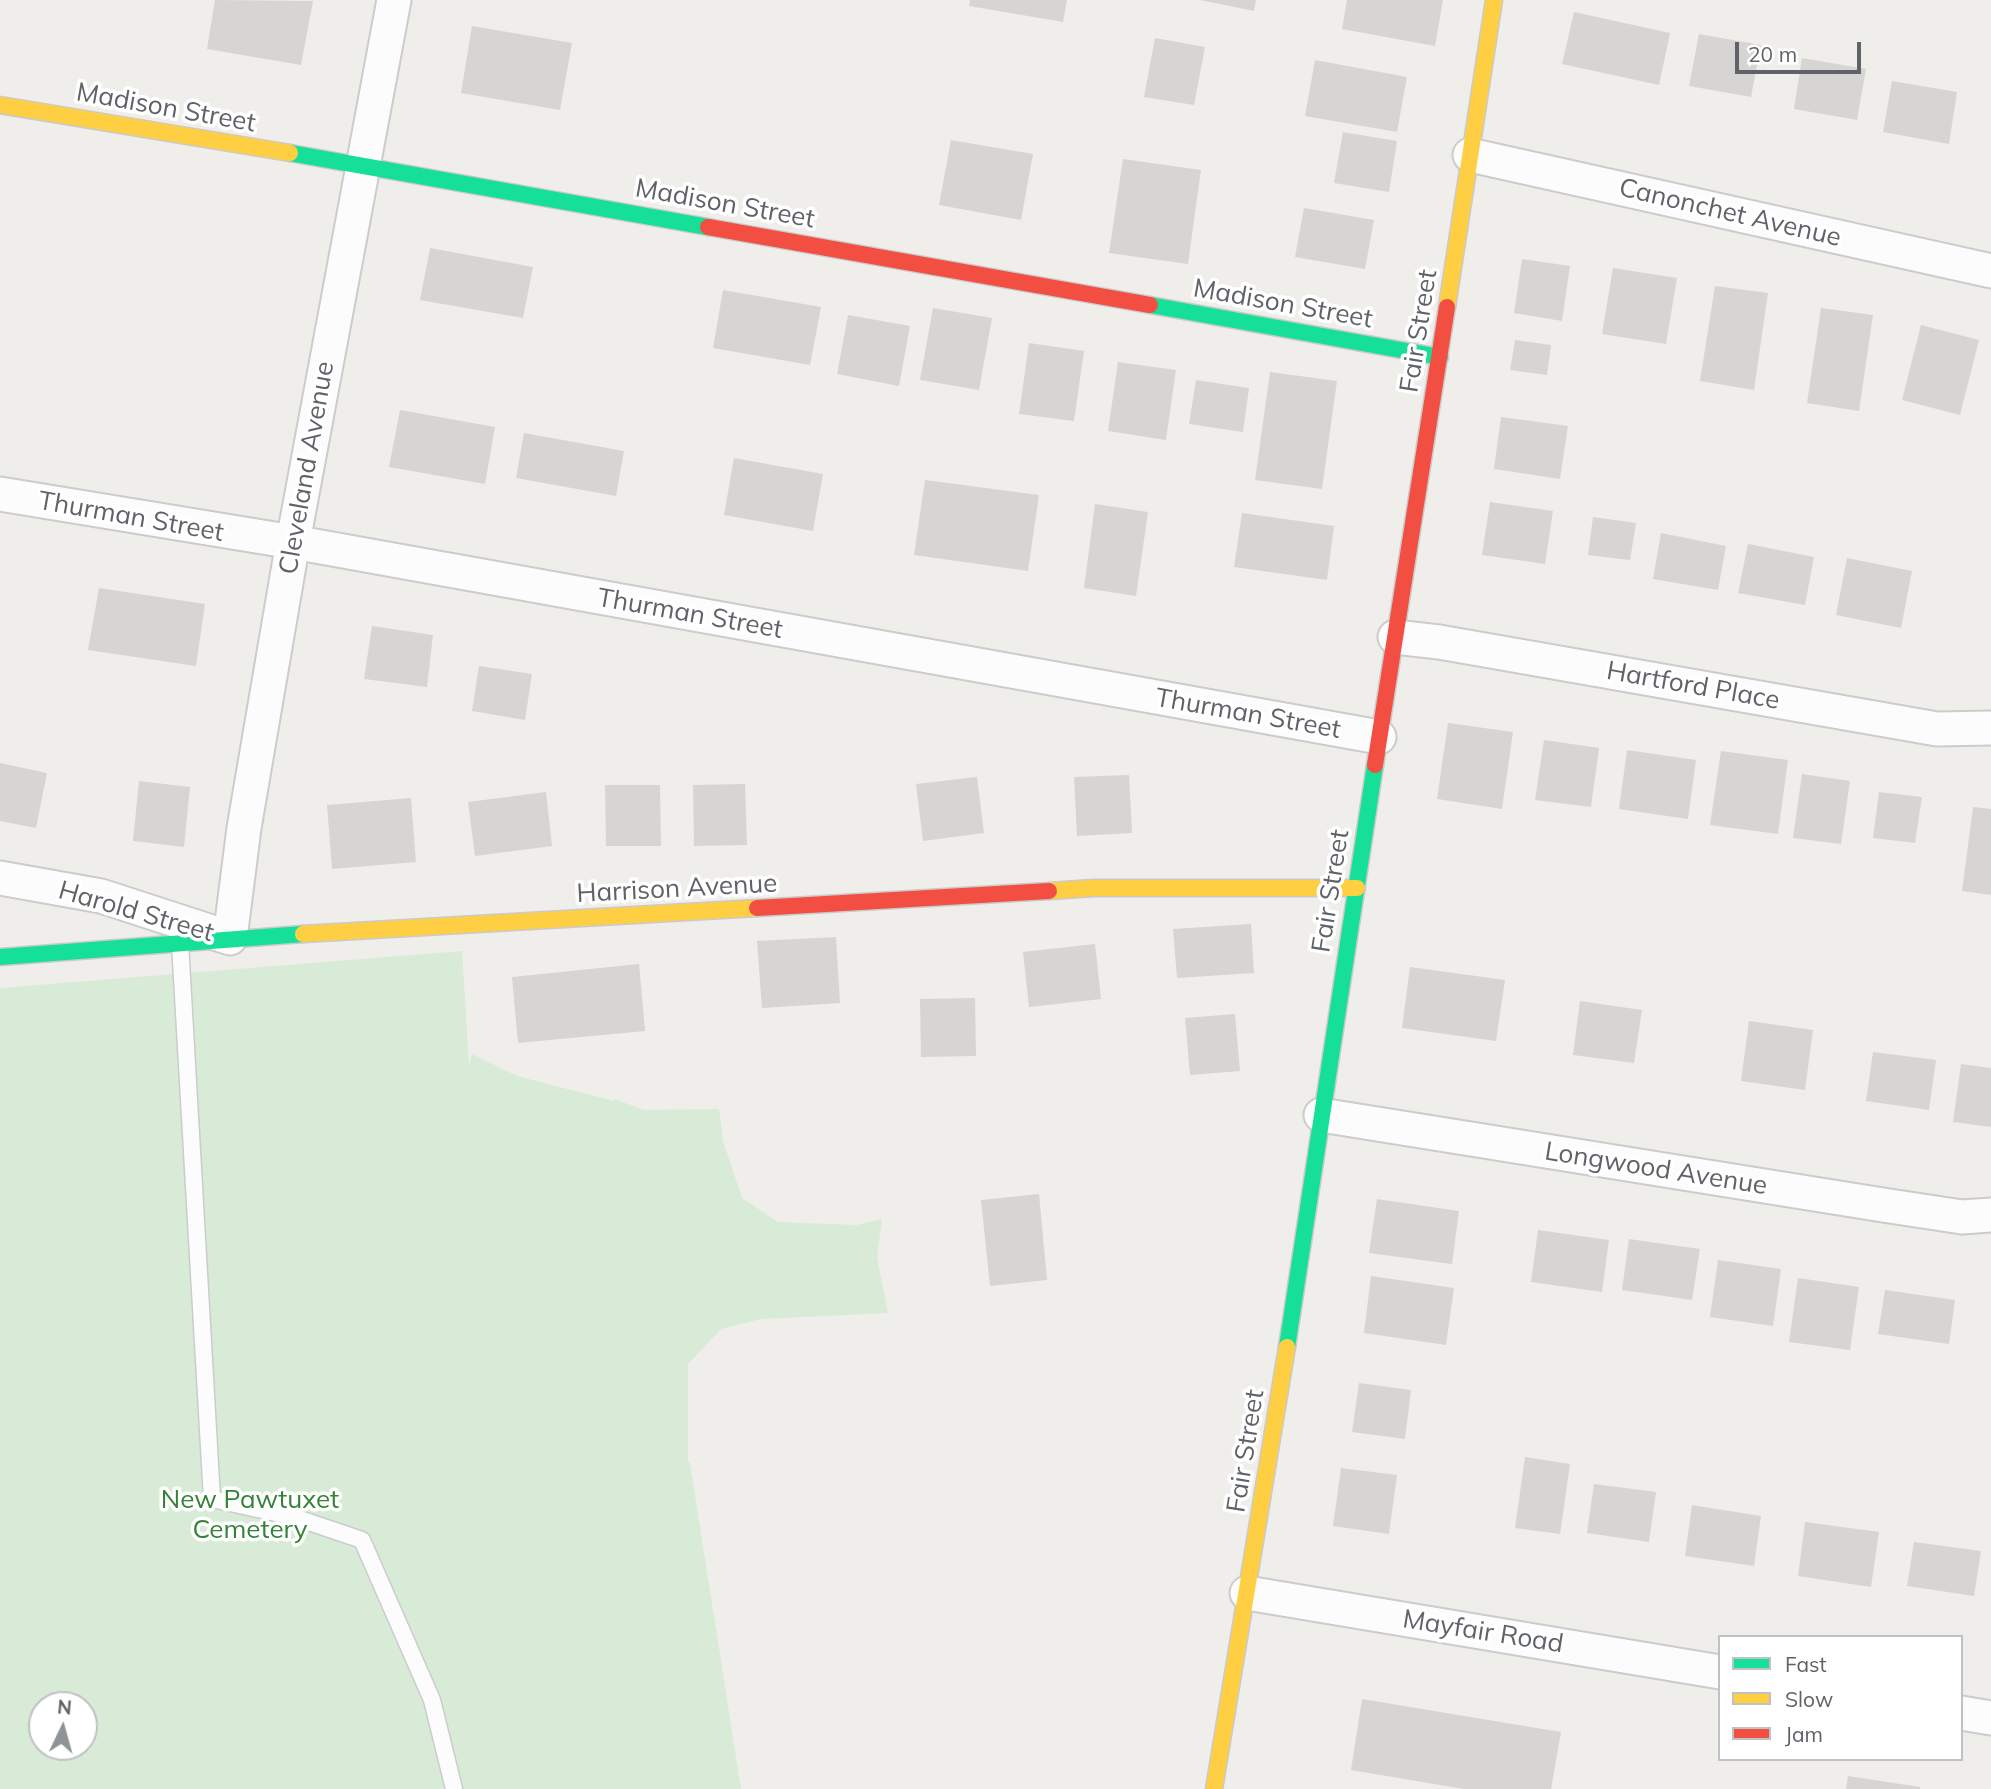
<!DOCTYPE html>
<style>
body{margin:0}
#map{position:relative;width:1991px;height:1789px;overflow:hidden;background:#efeeea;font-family:Mulish,sans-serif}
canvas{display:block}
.legend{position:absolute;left:1718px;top:1635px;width:245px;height:126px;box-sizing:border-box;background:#fff;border:2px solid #bfc1c3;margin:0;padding:9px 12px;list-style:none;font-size:21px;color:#5f6368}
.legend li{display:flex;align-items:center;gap:14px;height:35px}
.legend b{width:35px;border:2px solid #bfc1c3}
.north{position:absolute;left:28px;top:1691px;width:70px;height:70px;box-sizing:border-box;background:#fff;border:2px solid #bfc1c3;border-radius:50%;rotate:5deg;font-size:19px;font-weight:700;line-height:28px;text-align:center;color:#5f6368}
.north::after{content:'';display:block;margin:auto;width:24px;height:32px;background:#919496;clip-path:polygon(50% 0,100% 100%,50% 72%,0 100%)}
.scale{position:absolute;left:1735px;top:42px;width:126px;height:32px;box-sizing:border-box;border:4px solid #5f6368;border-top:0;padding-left:9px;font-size:21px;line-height:24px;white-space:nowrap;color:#5f6368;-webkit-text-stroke:5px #fff;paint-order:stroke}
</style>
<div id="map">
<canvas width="1991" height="1789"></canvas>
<ul class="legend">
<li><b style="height:9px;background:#16e098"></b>Fast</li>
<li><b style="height:9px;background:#ffcf43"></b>Slow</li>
<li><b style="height:9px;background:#f24e42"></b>Jam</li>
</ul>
<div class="north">N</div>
<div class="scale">20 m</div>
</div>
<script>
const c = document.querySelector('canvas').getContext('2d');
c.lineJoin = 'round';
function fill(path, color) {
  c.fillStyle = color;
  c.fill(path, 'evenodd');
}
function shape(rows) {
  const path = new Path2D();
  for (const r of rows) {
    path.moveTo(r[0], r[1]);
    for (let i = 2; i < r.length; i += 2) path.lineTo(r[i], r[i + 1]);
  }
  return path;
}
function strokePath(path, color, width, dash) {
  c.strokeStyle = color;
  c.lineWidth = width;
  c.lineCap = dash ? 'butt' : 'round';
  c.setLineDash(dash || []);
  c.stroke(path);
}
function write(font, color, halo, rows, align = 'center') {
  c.font = font + ' Mulish,sans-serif';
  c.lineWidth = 7;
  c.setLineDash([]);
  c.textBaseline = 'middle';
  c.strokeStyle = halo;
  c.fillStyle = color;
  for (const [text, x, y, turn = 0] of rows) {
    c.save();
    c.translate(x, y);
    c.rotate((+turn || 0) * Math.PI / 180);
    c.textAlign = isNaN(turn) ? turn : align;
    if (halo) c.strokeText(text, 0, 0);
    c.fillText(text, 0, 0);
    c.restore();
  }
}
fill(shape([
 [462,951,469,1065,472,1054,517,1076,614,1101,614,1099,644,1110,719,1109,723,1141,742,1198,778,1222,857,1225,882,1219,877,1257,888,1313,761,1319,721,1329,688,1364,688,1462,690,1463,741,1789,0,1789,0,988],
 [42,1705,84,1705,84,1747,42,1747]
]), '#d8ebd6');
fill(shape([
 [215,0,313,1,301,65,207,49],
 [970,0,1067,0,1063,22,969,6],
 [1200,0,1256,0,1254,11],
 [1347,0,1443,0,1435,46,1342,29],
 [1574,12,1670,33,1659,85,1562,64],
 [472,26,572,43,560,110,461,93],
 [1699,34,1761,45,1751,97,1689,86],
 [1155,38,1205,47,1194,105,1144,97],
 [1802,58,1866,69,1857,120,1794,109],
 [1315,60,1407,77,1397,132,1305,116],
 [1892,81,1957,92,1949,144,1883,132],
 [1343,132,1397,141,1389,192,1334,183],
 [951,140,1033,154,1021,220,939,205],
 [1123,159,1201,170,1188,264,1109,253],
 [1304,208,1374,220,1365,269,1295,257],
 [430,248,533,267,523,318,420,300],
 [1522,259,1570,266,1562,321,1514,313],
 [1613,268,1677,278,1666,344,1602,334],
 [1715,286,1768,293,1754,390,1700,381],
 [723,290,821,307,810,365,713,348],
 [933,308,992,318,979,390,920,380],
 [1821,308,1873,315,1859,411,1807,403],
 [848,315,910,326,899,386,837,374],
 [1921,325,1979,340,1960,415,1902,400],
 [1515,340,1551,345,1547,375,1510,370],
 [1029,343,1084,351,1074,421,1019,414],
 [1118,362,1176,370,1166,440,1108,431],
 [1270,372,1337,381,1322,489,1255,480],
 [1196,380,1249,388,1243,432,1189,424],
 [400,410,495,427,485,484,389,467],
 [1501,417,1568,426,1560,479,1494,469],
 [524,433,624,451,616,496,516,478],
 [734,458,823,474,813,531,724,515],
 [925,480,1039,495,1028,571,914,555],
 [1490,502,1553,511,1545,564,1482,555],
 [1095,504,1148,512,1136,596,1084,588],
 [1242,513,1334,526,1327,580,1234,567],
 [1593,517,1636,523,1630,560,1588,555],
 [1661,533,1726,546,1718,590,1653,579],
 [1748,544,1814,557,1805,605,1738,593],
 [1847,558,1912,571,1901,628,1836,615],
 [99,588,205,604,196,666,88,650],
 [372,626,433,635,427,687,364,679],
 [479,666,532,674,525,720,472,711],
 [1448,723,1513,732,1502,809,1437,799],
 [1544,740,1599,748,1591,807,1535,800],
 [1627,750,1696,760,1688,819,1619,809],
 [1721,751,1788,760,1778,834,1710,825],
 [0,763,47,773,36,828,0,821],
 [1802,774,1850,781,1841,844,1793,838],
 [1129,775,1132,833,1077,836,1074,777],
 [977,777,984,833,923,841,916,784],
 [139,781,190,787,184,847,133,841],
 [745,784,747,845,694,846,693,785],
 [605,785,660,785,661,846,606,846],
 [546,792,552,846,475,856,468,802],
 [1879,792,1922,797,1915,843,1873,838],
 [411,798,416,862,332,869,327,805],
 [1973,807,1991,809,1991,895,1962,891],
 [1251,924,1254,973,1177,978,1173,929],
 [836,937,840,1003,762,1008,757,941],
 [1095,944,1101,999,1029,1007,1023,952],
 [639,964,645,1031,518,1043,512,977],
 [1410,967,1505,980,1496,1041,1402,1028],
 [975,998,976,1056,921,1057,920,999],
 [1580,1001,1642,1010,1634,1063,1573,1055],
 [1235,1014,1240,1071,1190,1075,1185,1018],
 [1749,1021,1813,1030,1805,1090,1741,1081],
 [1873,1052,1936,1060,1929,1110,1866,1101],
 [1961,1064,1991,1068,1991,1127,1953,1122],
 [1039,1194,1047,1280,990,1286,981,1200],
 [1377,1199,1459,1211,1452,1264,1369,1253],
 [1538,1230,1609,1240,1602,1292,1531,1282],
 [1629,1239,1700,1249,1692,1300,1622,1290],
 [1718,1260,1781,1269,1773,1326,1710,1317],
 [1371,1276,1454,1288,1446,1345,1364,1333],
 [1798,1278,1859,1287,1850,1350,1789,1342],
 [1885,1290,1955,1300,1949,1344,1878,1334],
 [1359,1383,1411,1390,1405,1439,1352,1432],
 [1525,1457,1570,1464,1560,1534,1515,1528],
 [1341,1468,1397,1475,1389,1534,1333,1526],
 [1594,1484,1656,1492,1649,1542,1587,1533],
 [1692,1505,1761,1516,1754,1566,1685,1556],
 [1805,1522,1879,1532,1871,1587,1798,1576],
 [1914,1542,1981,1551,1974,1596,1907,1586],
 [1362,1699,1561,1732,1551,1789,1464,1789,1351,1770],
 [1848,1776,1920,1787,1920,1789,1846,1789]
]), '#d6d5d3');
const lane = shape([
 [180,943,212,1499,294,1517,362,1540,432,1700,454,1789]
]);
const street = shape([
 [1470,155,1991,271],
 [0,494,293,542,1379,737],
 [1395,637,1439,642,1937,729,1991,728],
 [0,878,101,896,230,938,244,828,293,542,394,0],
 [1321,1115,1883,1205,1962,1217,1991,1215],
 [1247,1593,1720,1672],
 [1961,1713,1991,1718]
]);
const fast = shape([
 [290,153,708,227],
 [1150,305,1440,357],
 [0,957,303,934],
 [1287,1347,1375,765]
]);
const slow = shape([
 [0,105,290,153],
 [1447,307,1494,0],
 [1049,891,1094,888,1357,888],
 [303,934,757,908],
 [1214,1789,1287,1347]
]);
const jam = shape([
 [708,227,1150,305],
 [1375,765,1447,307],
 [757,908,1049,891]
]);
strokePath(lane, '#cbcccc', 19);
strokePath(street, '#cbcccc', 37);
strokePath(fast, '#cacacb', 19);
strokePath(slow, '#cacacb', 19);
strokePath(jam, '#cacacb', 19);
strokePath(lane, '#fdfcfc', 16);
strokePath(street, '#fdfcfc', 33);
strokePath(fast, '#16e098', 16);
strokePath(slow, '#ffcf43', 16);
strokePath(jam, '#f24e42', 16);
write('26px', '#5f6368', '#fff', [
 ["Madison Street",166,108,10],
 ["Madison Street",725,204,10],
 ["Canonchet Avenue",1730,213,13],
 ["Madison Street",1283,304,10],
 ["Fair Street",1419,331,-81],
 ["Cleveland Avenue",307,468,-80],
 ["Thurman Street",131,517,10],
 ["Thurman Street",690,614,10],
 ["Hartford Place",1693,686,10],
 ["Thurman Street",1248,714,10],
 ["Harrison Avenue",677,889,-3],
 ["Fair Street",1331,891,-81],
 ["Harold Street",136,912,16],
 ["Longwood Avenue",1656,1169,9],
 ["Fair Street",1246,1451,-81],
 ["Mayfair Road",1483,1632,9]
]);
write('26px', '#348238', '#fff', [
 ["New Pawtuxet",250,1500],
 ["Cemetery",250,1530]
]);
</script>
